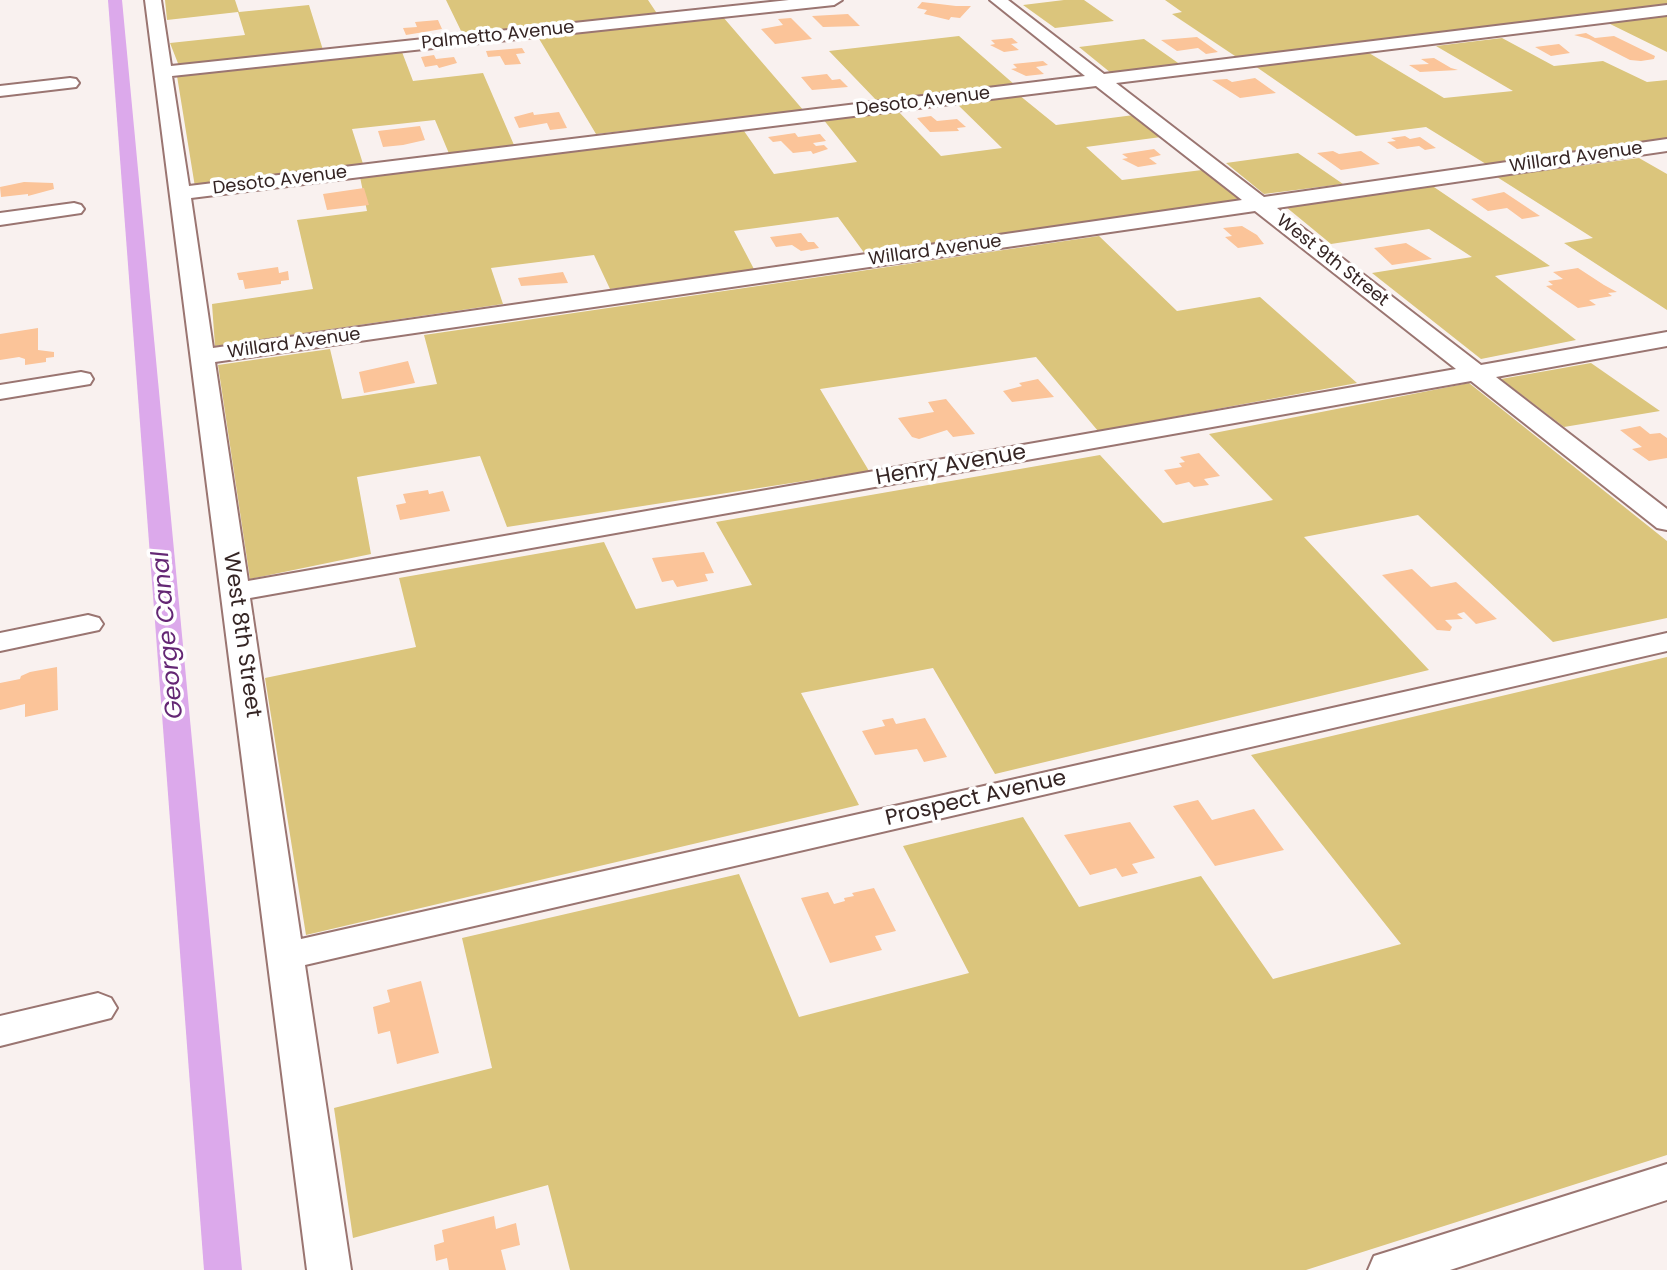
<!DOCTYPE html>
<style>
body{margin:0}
canvas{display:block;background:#f9f1ef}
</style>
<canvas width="1667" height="1270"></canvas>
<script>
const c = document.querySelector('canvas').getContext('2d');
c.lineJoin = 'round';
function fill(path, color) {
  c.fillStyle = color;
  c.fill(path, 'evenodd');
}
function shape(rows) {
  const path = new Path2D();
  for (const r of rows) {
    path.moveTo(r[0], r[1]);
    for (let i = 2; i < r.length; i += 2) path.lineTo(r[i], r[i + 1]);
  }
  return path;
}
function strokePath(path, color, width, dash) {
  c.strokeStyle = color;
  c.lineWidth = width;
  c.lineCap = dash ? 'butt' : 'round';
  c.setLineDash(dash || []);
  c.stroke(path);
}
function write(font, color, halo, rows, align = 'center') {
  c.font = font + ' Poppins,sans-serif';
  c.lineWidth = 7;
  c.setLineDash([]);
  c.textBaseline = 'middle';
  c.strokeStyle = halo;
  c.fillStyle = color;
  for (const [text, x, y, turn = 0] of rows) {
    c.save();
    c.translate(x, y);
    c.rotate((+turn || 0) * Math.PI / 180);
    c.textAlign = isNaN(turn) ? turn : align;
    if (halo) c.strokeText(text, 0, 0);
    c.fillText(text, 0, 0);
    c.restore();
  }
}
fill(shape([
 [165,0,235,0,239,12,309,5,323,50,179,66,170,43,245,35,238,12,167,20],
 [446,0,648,0,658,15,463,35],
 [1064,0,1084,0,1114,21,1055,28,1023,5],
 [1165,0,1667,0,1667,5,1238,58,1172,14,1182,12],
 [1667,14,1667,52,1606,22],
 [723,17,804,111,596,134,538,37],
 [959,36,1015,85,878,102,829,51],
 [1502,38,1554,66,1603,61,1647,82,1667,80,1667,138,1486,164,1426,127,1356,136,1255,66,1369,53,1444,98,1513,91,1436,46],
 [1144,39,1181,65,1111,73,1079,47],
 [402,52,413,81,483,73,514,145,450,156,435,120,352,129,364,167,195,187,177,76],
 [1019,95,1056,125,1134,115,1161,137,1086,147,1122,180,1202,170,1241,201,865,254,838,217,734,231,755,271,610,289,594,255,491,268,503,304,215,346,212,304,313,289,297,220,367,211,360,177,744,131,774,174,857,162,823,119,897,110,941,156,1002,148,956,103],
 [1298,153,1343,184,1264,194,1226,163],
 [1639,158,1667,174,1667,310,1564,243,1593,238,1497,177],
 [1431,185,1550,266,1495,276,1576,340,1481,359,1372,273,1472,257,1429,229,1331,244,1286,207],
 [1099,236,1177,311,1260,297,1357,383,1098,431,1036,357,820,389,869,471,507,527,480,456,357,477,371,554,250,579,218,365,330,349,342,399,437,384,424,335],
 [1591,363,1660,411,1564,427,1501,379],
 [1469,383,1667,541,1667,618,1553,642,1418,515,1304,537,1429,670,995,774,933,668,801,693,859,805,306,935,265,678,416,647,399,578,604,542,636,609,752,585,716,522,1100,455,1163,523,1273,500,1209,434],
 [1667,657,1667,1155,1306,1270,570,1270,548,1185,353,1238,334,1108,492,1068,462,938,739,874,799,1017,969,973,903,846,1023,817,1079,907,1201,876,1273,979,1401,944,1251,755]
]), '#dbc57c');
fill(shape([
 [108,0,122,0,242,1270,204,1270,108,0]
]), '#dca9eb');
fill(shape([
 [922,2,956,6,971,6,960,18,951,17,949,20,924,14,927,10,917,8],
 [848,14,860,26,823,27,812,16],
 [791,18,812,39,775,44,761,29,783,25,778,19],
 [438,20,442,29,406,35,403,28,417,27,415,22],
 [1586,33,1595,38,1614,36,1655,56,1654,59,1641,61,1630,60,1589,39,1574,35],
 [1197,37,1218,52,1206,54,1198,48,1177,51,1161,40],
 [1012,38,1018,43,1011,44,1019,50,1004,52,990,45,995,44,991,40],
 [1559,44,1570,53,1551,56,1535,47],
 [522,48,525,53,516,54,521,64,505,65,500,56,488,57,486,51],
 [434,55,436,59,454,57,457,63,439,68,437,65,425,67,421,57],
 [1434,58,1451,68,1458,70,1420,72,1409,65,1429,64,1421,59],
 [1043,61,1048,65,1036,67,1044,74,1026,76,1011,69,1017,68,1013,64],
 [827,74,832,80,840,79,848,87,812,90,801,77],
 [1255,78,1276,93,1240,98,1212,80,1227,79,1232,82],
 [533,112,534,115,559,112,567,128,550,130,547,123,519,128,514,117],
 [931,116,937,121,957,119,966,127,957,128,959,131,930,132,917,118],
 [420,126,425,140,403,145,383,147,378,131],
 [795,133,798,137,820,134,826,141,813,143,816,146,824,145,828,149,813,154,811,151,793,153,781,141,773,142,768,137],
 [1405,136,1410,139,1420,137,1436,148,1425,150,1419,146,1397,149,1387,142,1396,141,1391,138],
 [1154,149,1161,155,1149,158,1157,164,1138,167,1122,159,1128,158,1122,154],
 [1333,151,1339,154,1361,151,1380,164,1341,170,1317,153],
 [24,182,53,183,54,189,28,196,28,194,1,197,0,187],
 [364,188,369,205,327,210,323,194],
 [1504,192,1540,216,1522,219,1507,208,1488,211,1471,199],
 [1242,226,1257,235,1264,244,1238,248,1225,237,1232,236,1223,228],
 [801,233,808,242,814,242,819,248,801,251,792,245,776,247,770,237],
 [1406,243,1432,259,1392,265,1374,248],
 [278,267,279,273,288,271,289,280,281,281,281,284,245,289,243,280,239,280,237,273],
 [1578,268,1604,285,1617,292,1608,293,1612,296,1589,300,1596,305,1578,308,1546,286,1553,285,1548,281,1563,279,1553,272],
 [563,272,568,283,521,286,518,278],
 [38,328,38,350,54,352,54,357,46,358,46,362,25,365,25,359,19,357,0,360,0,334],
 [408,361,415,383,364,393,359,372],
 [1038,379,1054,397,1012,402,1003,391,1022,386,1019,383],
 [946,399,975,434,953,437,947,430,919,439,912,437,898,418,934,412,928,402],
 [1640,426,1650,434,1660,433,1667,438,1667,458,1649,461,1632,449,1642,447,1620,430],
 [1199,453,1220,476,1204,479,1209,485,1194,487,1189,482,1176,485,1164,470,1182,467,1179,463,1185,462,1180,457],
 [428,490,429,494,443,491,450,511,400,520,396,505,406,503,403,494],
 [704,552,714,573,705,574,708,581,677,587,673,580,662,582,652,558],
 [1412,569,1431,587,1456,582,1497,619,1476,624,1464,612,1457,614,1463,619,1445,620,1452,627,1450,631,1437,630,1382,575],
 [57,667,58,710,25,717,25,704,0,710,0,683,20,679,21,676,30,672],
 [893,718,896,724,925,718,947,757,924,762,917,749,875,755,862,731,885,726,882,720],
 [1198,800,1212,820,1254,809,1284,850,1215,866,1173,806],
 [1130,822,1155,858,1132,864,1138,873,1122,877,1116,868,1090,875,1064,835],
 [874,888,896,931,875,936,882,950,830,963,801,898,828,892,834,904,845,901,844,898,854,896,852,893],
 [421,981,439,1053,397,1064,390,1031,378,1034,373,1007,390,1002,387,990],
 [494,1216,496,1229,516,1223,520,1245,501,1250,506,1270,449,1270,447,1258,436,1261,434,1245,444,1242,442,1230]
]), '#fbc499');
const minor = shape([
 [145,0,161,0,171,66,789,0,842,0,834,5,172,76,189,186,1085,76,990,0,1008,0,1104,74,1667,5,1667,15,1116,83,1264,197,1667,139,1667,151,1277,208,1481,365,1667,332,1667,346,1496,377,1667,509,1667,530,1657,528,1471,381,250,598,301,939,1667,633,1667,651,305,965,351,1270,307,1270,145,0],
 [1096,86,1242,200,213,348,191,198,1096,86],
 [1255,211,1456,369,248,581,215,362,1255,211],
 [70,78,76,79,79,83,76,87,0,96,0,86,70,78],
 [74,203,81,205,84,209,81,213,0,225,0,213,74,203],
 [81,372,90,374,93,379,90,384,0,399,0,385,81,372],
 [88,615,99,618,103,624,99,630,0,651,0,633,88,615],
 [98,993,111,998,117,1008,111,1018,0,1046,0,1016,98,993],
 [1667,1164,1667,1200,1450,1270,1368,1270,1374,1256,1390,1251,1667,1164]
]);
strokePath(minor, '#9a7571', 4);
fill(minor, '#fff');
write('18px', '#352524', '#fff', [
 ["Palmetto Avenue",498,36,-6],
 ["Desoto Avenue",923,102,-7],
 ["Willard Avenue",1576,158,-8],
 ["Desoto Avenue",280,181,-7],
 ["Willard Avenue",935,251,-8],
 ["West 9th Street",1332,261,38],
 ["Willard Avenue",294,344,-8]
]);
write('22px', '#352524', '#fff', [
 ["Henry Avenue",951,466,-10],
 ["West 8th Street",241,635,82],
 ["Prospect Avenue",976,799,-13]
]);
write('italic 24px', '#642774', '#fff', [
 ["George Canal",169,635,-95]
]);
</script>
